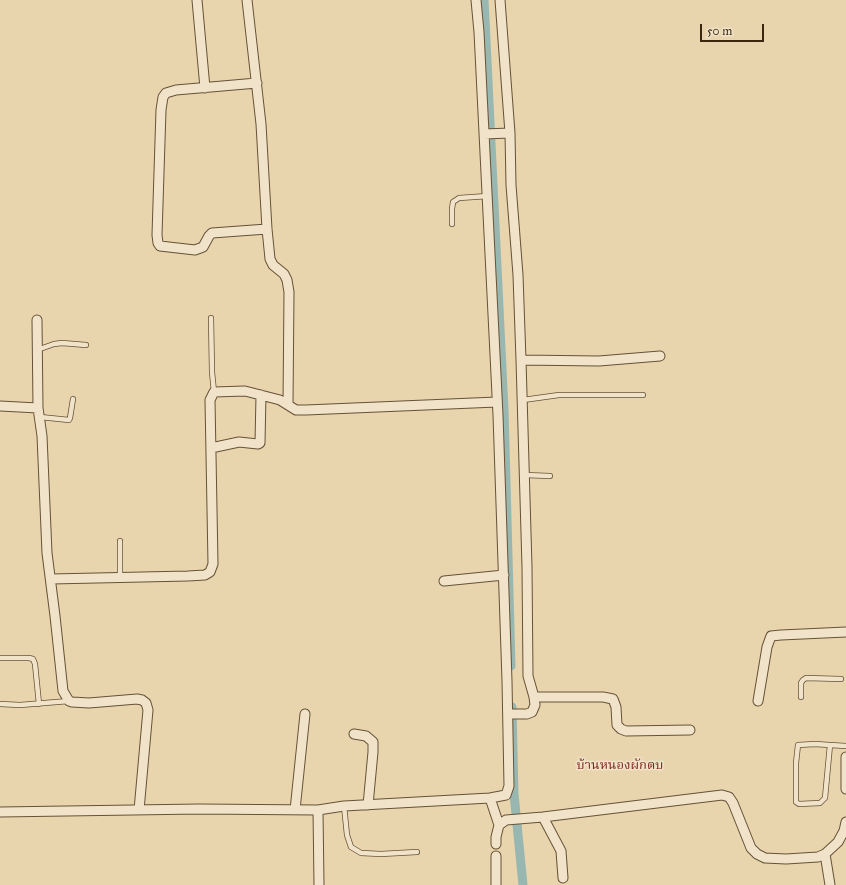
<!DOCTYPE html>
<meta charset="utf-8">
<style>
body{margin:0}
#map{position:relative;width:846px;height:885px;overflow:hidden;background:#e8d4ad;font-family:"IM FELL Great Primer",serif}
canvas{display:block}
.scale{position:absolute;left:700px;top:24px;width:64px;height:18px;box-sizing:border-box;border:2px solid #3a270e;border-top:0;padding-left:5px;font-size:12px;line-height:14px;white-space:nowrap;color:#3a270e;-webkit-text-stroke:3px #f0e3ca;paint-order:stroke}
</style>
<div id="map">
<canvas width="846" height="885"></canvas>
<div class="scale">50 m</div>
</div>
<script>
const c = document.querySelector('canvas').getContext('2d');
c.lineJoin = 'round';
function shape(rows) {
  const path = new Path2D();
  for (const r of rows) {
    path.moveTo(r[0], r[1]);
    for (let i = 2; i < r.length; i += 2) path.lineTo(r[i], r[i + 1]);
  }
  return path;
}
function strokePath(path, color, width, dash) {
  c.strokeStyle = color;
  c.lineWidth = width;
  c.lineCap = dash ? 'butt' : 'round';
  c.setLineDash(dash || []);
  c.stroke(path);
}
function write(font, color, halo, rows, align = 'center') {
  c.font = font + ' "IM FELL Great Primer","Noto Serif Thai",serif';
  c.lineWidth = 3;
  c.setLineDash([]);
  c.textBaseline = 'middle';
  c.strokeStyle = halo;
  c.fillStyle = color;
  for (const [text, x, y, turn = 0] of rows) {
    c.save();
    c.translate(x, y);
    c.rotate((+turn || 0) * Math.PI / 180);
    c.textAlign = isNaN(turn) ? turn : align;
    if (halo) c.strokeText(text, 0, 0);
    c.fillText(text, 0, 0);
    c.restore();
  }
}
strokePath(shape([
 [484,0,504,410,511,666],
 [512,707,514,794,523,885]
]), '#98b7b0', 9);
const lane = shape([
 [452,224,452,209,453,202,459,198,488,196],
 [211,318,212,372,214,392],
 [37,350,54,344,62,343,86,345],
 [523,400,559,395,643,395],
 [40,417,69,420,70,418,73,399],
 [525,475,550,476],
 [120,578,120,541],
 [0,658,29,658,33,659,35,664,39,704],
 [801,697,801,683,803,680,806,678,841,679],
 [0,704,20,705,69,701],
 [830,745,825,798,820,803,799,804,796,802,796,763,798,745,815,744,830,745,846,746],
 [344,806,347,835,351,847,361,853,381,854,417,852]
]);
const street = shape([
 [197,0,205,88],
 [247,0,261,124,267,229,270,259,273,265,284,274,287,280,289,292,288,405,296,410,306,410,497,402],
 [500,0,510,133,511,185,518,275,521,360,527,567,528,676,534,697,603,697,613,699,616,707,617,725,621,729,626,731,690,730],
 [257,83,176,90,166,93,163,97,161,110,157,235,158,243,160,246,195,250,203,247,209,236,212,233,267,229],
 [484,134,510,133],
 [37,320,38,408,42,436,47,553,55,616,63,691,69,701,72,702,89,703,137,699,142,700,146,703,148,710,139,810],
 [521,360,599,361,660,356],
 [0,406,38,408],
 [211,448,239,442,258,444,260,443,261,395],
 [51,579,188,576,205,575,210,572,213,564,210,400,214,392,245,391,280,400,288,405],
 [444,581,504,575],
 [758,701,767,647,771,636,781,635,846,632],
 [508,714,527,714,532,712,535,705,534,697],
 [354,734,366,736,373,742,373,752,368,805],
 [846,757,846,789],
 [490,798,499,825],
 [295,810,305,714],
 [318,810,319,885],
 [0,812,199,809,318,810,344,806,490,798,506,795,509,786,507,681,498,415,479,32,476,0],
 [543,817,561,851,563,878],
 [496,844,496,837,499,825,506,820,543,817,722,795,729,797,733,803,751,848,757,854,765,858,786,859,818,857,825,854,838,842,844,831,846,822],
 [825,854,830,885],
 [496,856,496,885]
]);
strokePath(lane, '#665236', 6);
strokePath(street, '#665236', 11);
strokePath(lane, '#f0e3ca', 4.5);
strokePath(street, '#f0e3ca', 9);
write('13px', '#7a1f14', '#f0e3ca', [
 ["บ้านหนองผักตบ",620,766]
]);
</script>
